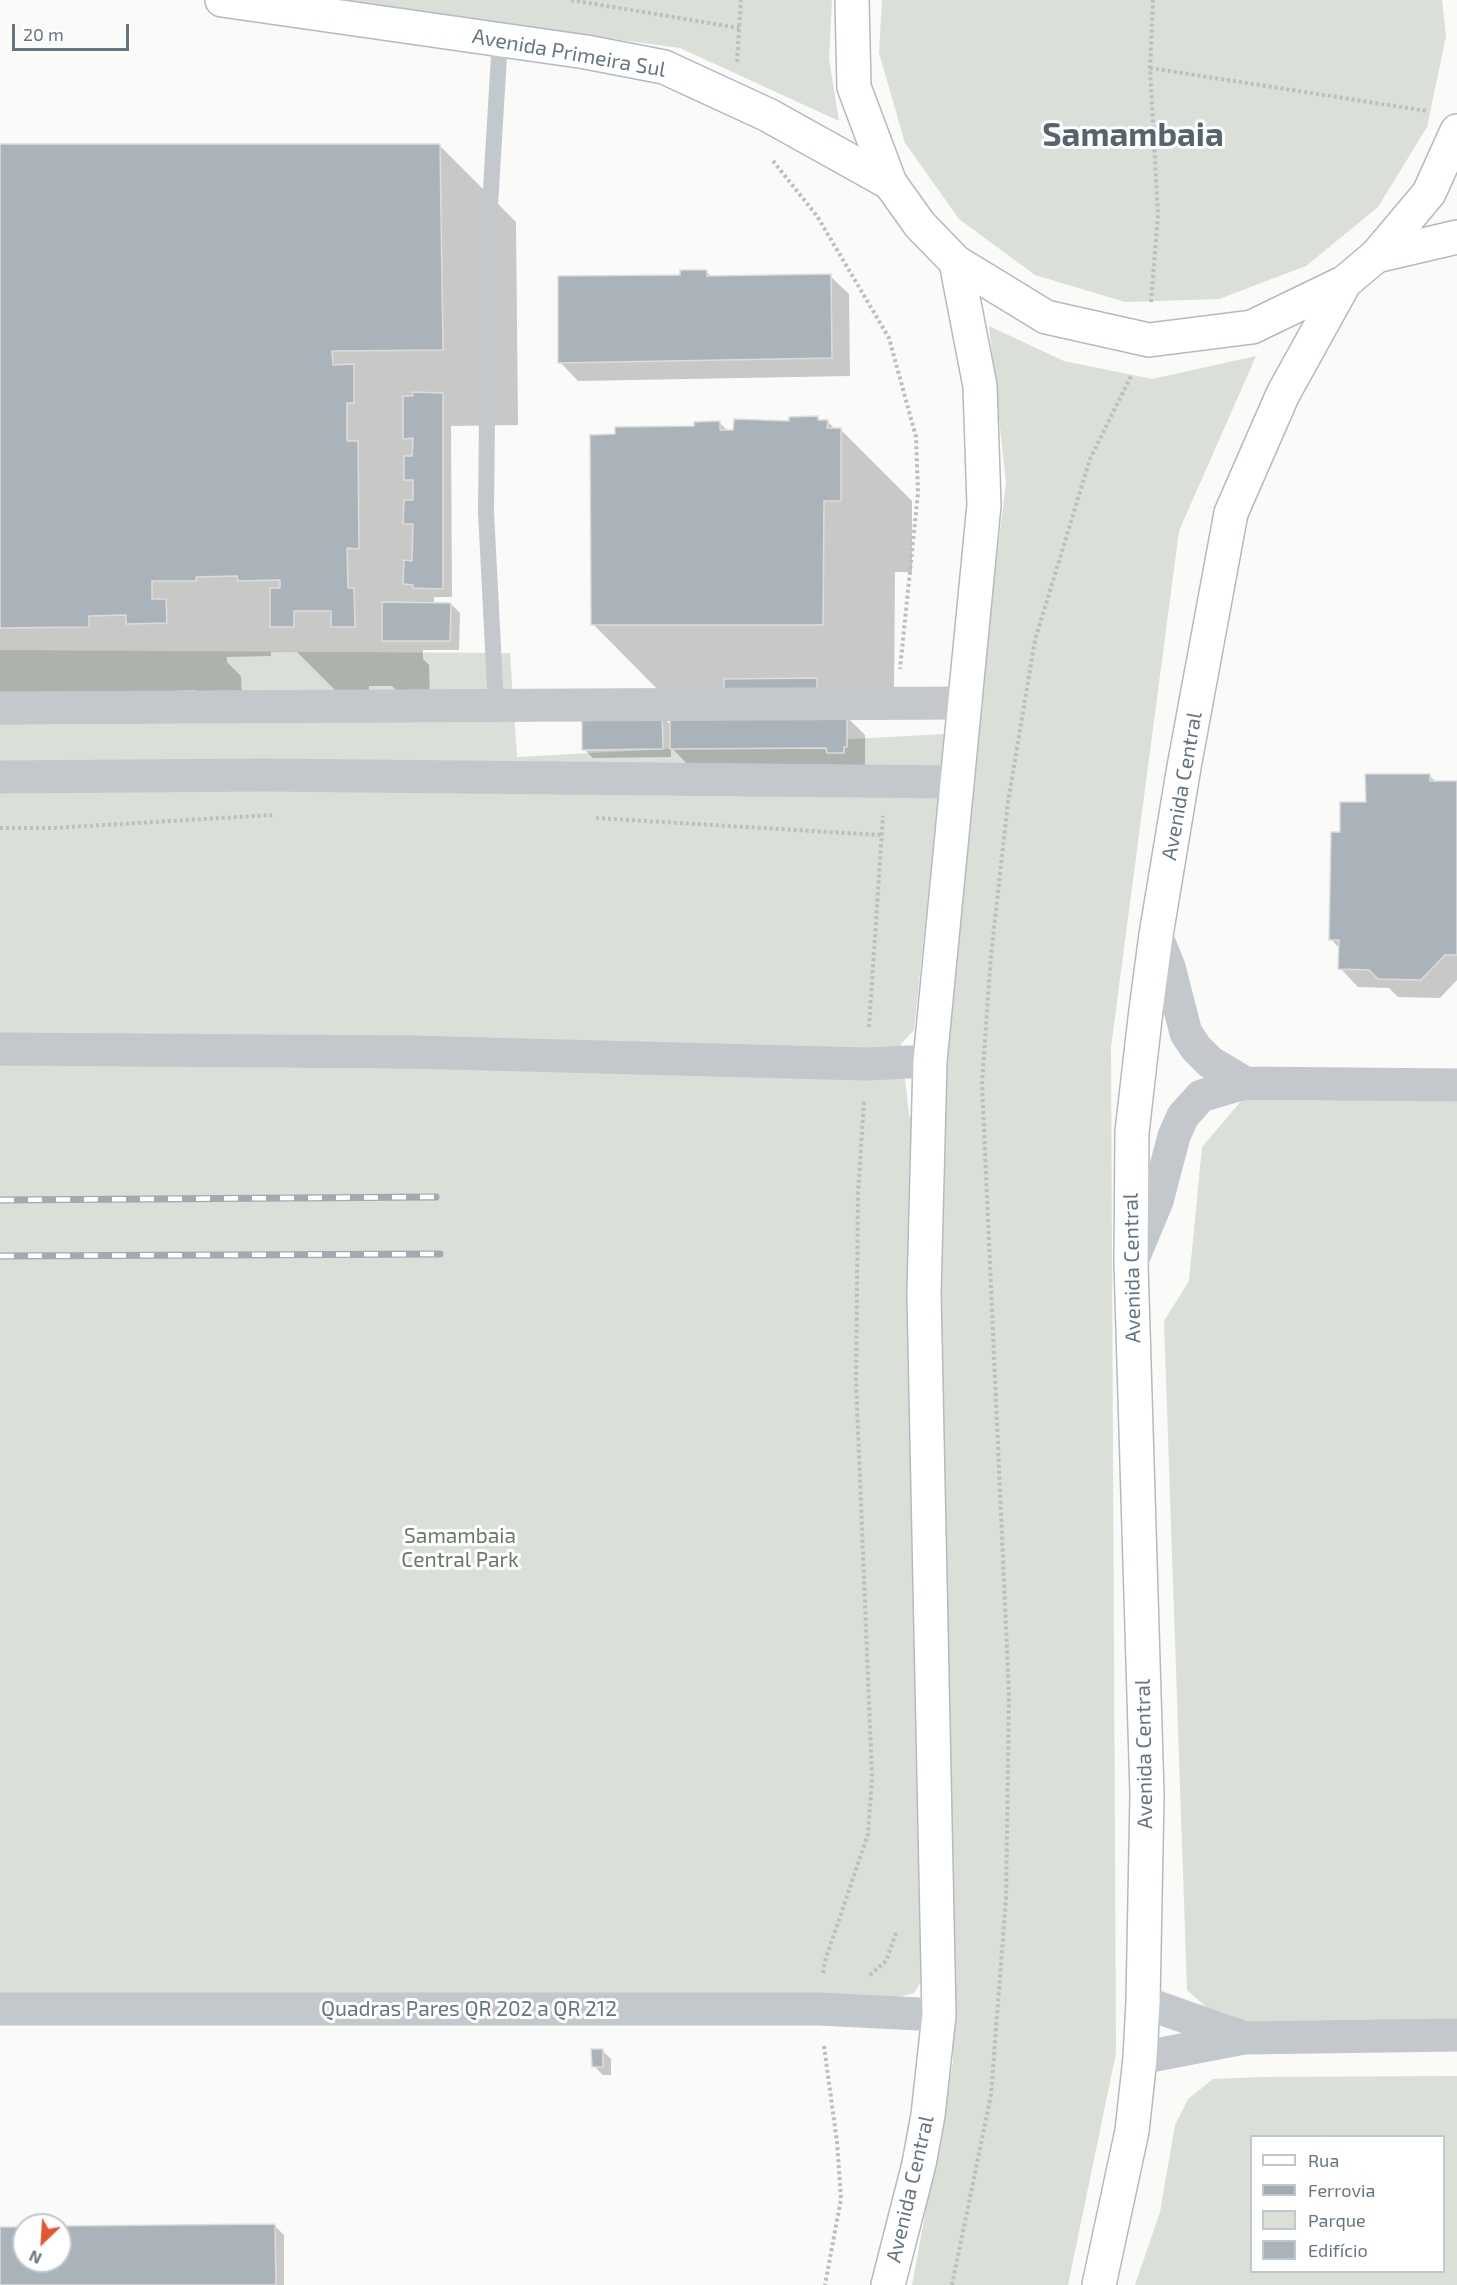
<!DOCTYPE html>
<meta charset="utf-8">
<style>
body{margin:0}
#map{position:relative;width:1457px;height:2285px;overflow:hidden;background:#fafaf8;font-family:"Exo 2",sans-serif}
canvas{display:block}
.legend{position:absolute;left:1250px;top:2135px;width:195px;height:138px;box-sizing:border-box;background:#fff;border:2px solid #c1c8cd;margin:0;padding:8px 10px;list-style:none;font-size:18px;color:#657683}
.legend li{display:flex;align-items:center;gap:12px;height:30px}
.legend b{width:30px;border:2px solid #c1c8cd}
.north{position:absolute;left:12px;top:2213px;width:60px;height:60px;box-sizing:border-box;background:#fff;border:2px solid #c1c8cd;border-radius:50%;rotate:205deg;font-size:16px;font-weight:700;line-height:24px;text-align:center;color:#657683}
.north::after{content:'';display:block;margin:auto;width:21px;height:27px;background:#e4572e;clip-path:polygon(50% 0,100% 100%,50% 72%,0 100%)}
.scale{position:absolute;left:12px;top:24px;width:117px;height:27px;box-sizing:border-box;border:3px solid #657683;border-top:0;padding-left:8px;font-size:18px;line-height:21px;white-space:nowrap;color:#657683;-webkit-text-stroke:4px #fff;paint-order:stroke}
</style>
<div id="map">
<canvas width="1457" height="2285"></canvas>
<ul class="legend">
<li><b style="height:8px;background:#fff"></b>Rua</li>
<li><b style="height:8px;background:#a2aab0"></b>Ferrovia</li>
<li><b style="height:16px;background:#dadfd7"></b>Parque</li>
<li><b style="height:16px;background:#aab3b9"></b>Edifício</li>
</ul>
<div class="north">N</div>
<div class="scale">20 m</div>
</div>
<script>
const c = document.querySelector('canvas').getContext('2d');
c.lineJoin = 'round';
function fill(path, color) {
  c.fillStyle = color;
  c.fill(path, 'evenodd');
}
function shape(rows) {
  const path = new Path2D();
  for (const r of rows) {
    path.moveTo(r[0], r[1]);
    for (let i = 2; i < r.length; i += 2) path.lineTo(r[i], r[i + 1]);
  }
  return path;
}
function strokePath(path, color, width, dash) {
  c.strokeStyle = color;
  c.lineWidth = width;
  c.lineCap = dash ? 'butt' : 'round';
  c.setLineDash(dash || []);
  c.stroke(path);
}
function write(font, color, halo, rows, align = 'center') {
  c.font = font + ' "Exo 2",sans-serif';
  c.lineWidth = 6;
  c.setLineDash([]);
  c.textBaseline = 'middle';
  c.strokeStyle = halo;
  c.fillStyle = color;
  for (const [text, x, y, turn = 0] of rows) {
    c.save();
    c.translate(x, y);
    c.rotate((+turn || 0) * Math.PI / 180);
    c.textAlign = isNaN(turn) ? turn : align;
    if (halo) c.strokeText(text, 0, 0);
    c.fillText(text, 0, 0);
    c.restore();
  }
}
fill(shape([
 [327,0,832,0,829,59,839,121,680,48],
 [882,0,1442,0,1446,36,1427,127,1378,207,1306,266,1219,299,1125,302,1035,275,959,219,905,143,879,53],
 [989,326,1064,361,1152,379,1256,356,1179,531,1111,1047,1116,2053,1068,2285,912,2285,953,2062,952,1875,941,1571,938,1094,960,855,1006,483],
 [0,650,510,653,517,757,945,734,914,1030,901,1044,909,1114,919,1138,931,1965,914,1993,864,2006,0,2016],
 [1457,1069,1457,2024,1262,2025,1216,2016,1187,1990,1164,1321,1189,1281,1202,1147,1265,1073],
 [1457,2076,1457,2285,1135,2285,1160,2212,1175,2125,1188,2099,1213,2079,1262,2077],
 [1252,2136,1444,2136,1444,2272,1252,2272]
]), '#dadfd7');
fill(shape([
 [0,146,440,146,516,222,518,425,451,426,452,597,434,597,434,604,451,604,460,613,459,650,423,650,423,659,429,665,430,702,408,702,392,686,369,686,369,702,348,703,297,652,271,652,271,656,227,657,227,662,241,676,242,698,204,699,195,690,0,699],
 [706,271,712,277,830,276,849,294,850,376,578,381,560,362,682,277],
 [817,417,821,421,827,421,836,430,840,429,912,501,912,572,895,572,894,695,846,716,865,735,865,765,690,767,671,747,671,757,593,758,584,749,661,715,672,726,664,696,593,624,695,428,720,423,729,432],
 [1430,776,1436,782,1457,783,1457,980,1440,998,1398,997,1389,988,1358,987,1340,968,1340,949,1331,939,1341,833,1368,804],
 [602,2050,611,2059,611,2075,603,2075,594,2066],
 [275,2226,284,2235,284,2285,0,2285,0,2228,24,2228,24,2261,60,2261,60,2228]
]), '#0003');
const building = shape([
 [0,144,440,144,443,350,332,351,333,365,354,364,354,403,347,403,347,441,358,441,359,549,347,548,348,588,354,588,355,627,331,627,331,611,294,611,294,627,270,627,270,588,280,588,280,580,238,581,237,576,196,577,196,581,152,581,152,599,166,599,167,623,126,624,126,615,89,616,89,627,0,628,0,144],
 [680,270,707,270,707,276,831,274,832,358,558,363,558,276,680,275,680,270],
 [412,392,443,393,443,589,413,588,413,585,403,584,404,560,412,561,413,524,403,524,404,500,413,500,413,480,404,480,404,456,412,456,413,438,403,439,403,396,413,396,412,392],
 [818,416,818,420,828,420,827,428,841,428,841,501,824,501,823,625,591,625,590,435,615,434,615,427,694,426,694,422,720,421,720,430,733,430,734,419,789,421,789,417,818,416],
 [382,602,451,603,450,641,382,641,382,602],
 [817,678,817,708,724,709,724,679,817,678],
 [662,714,663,749,582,750,582,715,662,714],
 [847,715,847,747,844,747,844,753,827,753,826,748,670,749,670,716,847,715],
 [1365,774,1430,774,1430,781,1457,781,1457,955,1445,955,1421,980,1378,979,1369,970,1338,969,1339,940,1329,940,1331,832,1340,832,1340,802,1366,802,1365,774],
 [591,2049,603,2049,603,2067,592,2067,591,2049],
 [275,2224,276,2285,0,2285,0,2227,24,2227,24,2261,60,2261,60,2226,275,2224]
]);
fill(building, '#aab3b9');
strokePath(building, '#dcdcda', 1.5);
const secondary = shape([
 [222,0,586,52,664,67,768,115,890,183],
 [1376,256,1457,237]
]);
const primary = shape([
 [852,0,854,87,890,183,920,225,956,262,1046,317,1149,340,1252,327,1345,282,1376,256,1429,193,1457,131],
 [888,2285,919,2164,928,2115,939,2015,924,1293,930,1061,984,505,980,386,956,262],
 [1099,2285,1132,2131,1140,2058,1143,2002,1147,1794,1131,1263,1132,1132,1146,1010,1156,935,1184,767,1231,513,1283,394,1345,282]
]);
strokePath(secondary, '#b3babf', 36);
strokePath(primary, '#b5babe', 36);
strokePath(shape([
 [571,0,739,28],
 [737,62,741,0],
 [1150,68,1427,111],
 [773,161,817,216,889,338,916,437,918,493,900,669],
 [1151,302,1158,215,1150,68,1153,0],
 [596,818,880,835],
 [0,828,53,828,272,815],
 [869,1027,883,816],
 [823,1973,825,1961,868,1834,872,1776,856,1380,858,1195,864,1101],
 [870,1975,886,1961,896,1933],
 [824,2046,837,2142,841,2199,825,2285],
 [952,2285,991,2095,1006,1898,1009,1696,982,1083,991,955,1008,802,1035,640,1090,459,1132,374]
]), '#bbbfc2', 4, [3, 3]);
strokePath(shape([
 [496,706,486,512,489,222,500,39]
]), '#c3c8cc', 16);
strokePath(shape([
 [0,708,966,703],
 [0,777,264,775,958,782],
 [1156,935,1169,967,1186,1033,1196,1048,1210,1062,1245,1083],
 [0,1049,411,1052,867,1064,930,1061],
 [1131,1263,1157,1201,1174,1136,1183,1116,1201,1096,1245,1083,1457,1085]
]), '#c3c8cc', 33);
strokePath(shape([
 [1143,2002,1242,2037],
 [0,2009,819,2009,939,2015],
 [1140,2058,1244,2038,1457,2035]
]), '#c3c8cc', 33);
strokePath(secondary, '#fff', 33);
strokePath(primary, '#fff', 33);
const rail = shape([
 [0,1200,436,1197],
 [0,1256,440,1254]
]);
strokePath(rail, '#a2aab0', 7);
strokePath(rail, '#fff', 4.5, [14]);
write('21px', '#657683', '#fff', [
 ["Avenida Primeira Sul",569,53,10],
 ["Avenida Central",1182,786,-80],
 ["Avenida Central",1132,1268,-91],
 ["Avenida Central",1144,1754,-91],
 ["Quadras Pares QR 202 a QR 212",469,2009],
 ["Avenida Central",910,2189,-77]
]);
write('21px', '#687a64', '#fff', [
 ["Samambaia",460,1536],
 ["Central Park",460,1560]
]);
write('bold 33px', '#57646e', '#fff', [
 ["Samambaia",1133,135]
]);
</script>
